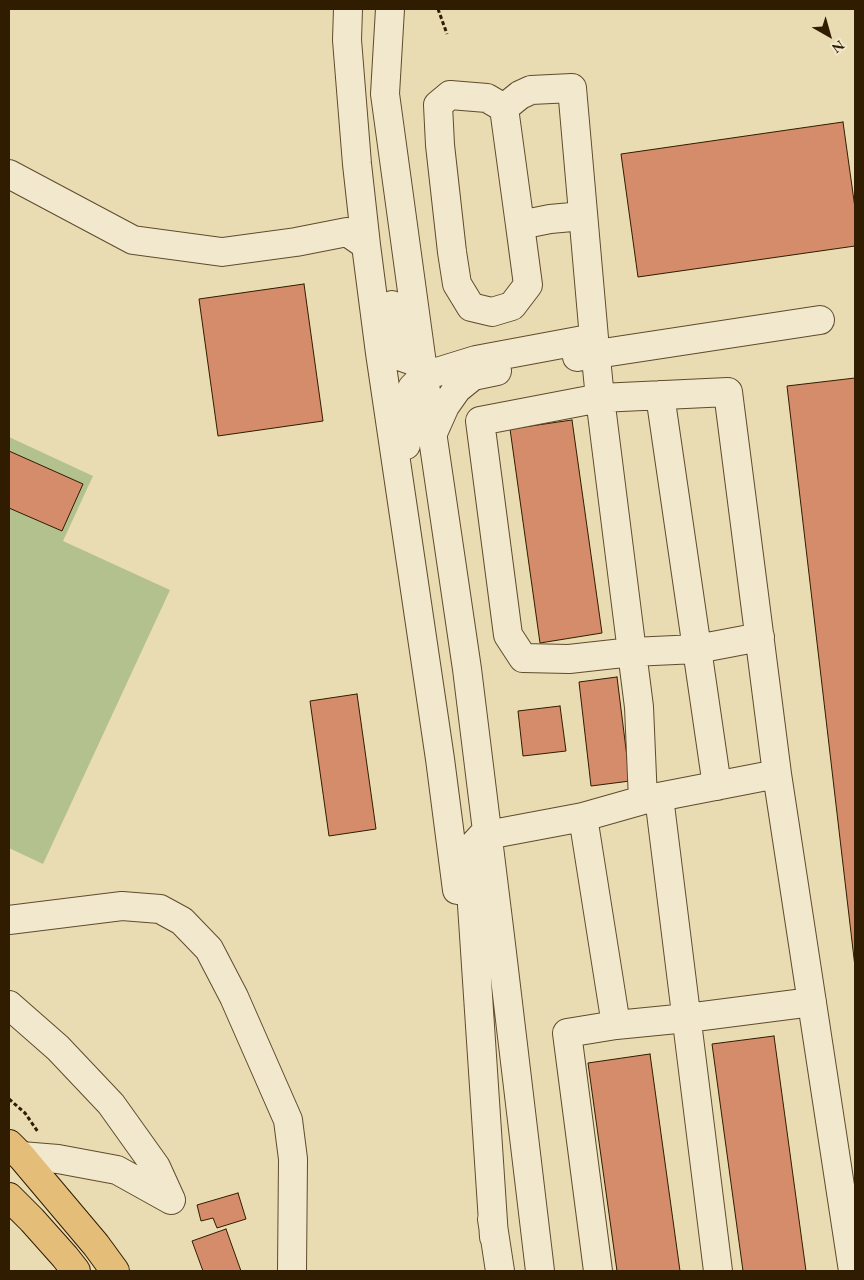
<!DOCTYPE html>
<style>
body{margin:0}
#map{position:relative;width:864px;height:1280px;overflow:hidden;background:#e9dcb2;font-family:"EB Garamond",serif}
canvas{display:block}
.frame{position:absolute;inset:0;border:10px solid #301c00;pointer-events:none}
.north{position:absolute;left:804px;top:10px;width:50px;height:50px;-webkit-text-stroke:4px #f1e8cd;paint-order:stroke;rotate:142deg;font-size:14px;font-weight:700;line-height:20px;text-align:center;color:#301c00}
.north::after{content:'';display:block;margin:auto;width:18px;height:22px;background:#301c00;clip-path:polygon(50% 0,100% 100%,50% 72%,0 100%)}
</style>
<div id="map">
<canvas width="864" height="1280"></canvas>
<div class="frame"></div>
<div class="north">N</div>
</div>
<script>
const c = document.querySelector('canvas').getContext('2d');
c.lineJoin = 'round';
function fill(path, color) {
  c.fillStyle = color;
  c.fill(path, 'evenodd');
}
function shape(rows) {
  const path = new Path2D();
  for (const r of rows) {
    path.moveTo(r[0], r[1]);
    for (let i = 2; i < r.length; i += 2) path.lineTo(r[i], r[i + 1]);
  }
  return path;
}
function strokePath(path, color, width, dash) {
  c.strokeStyle = color;
  c.lineWidth = width;
  c.lineCap = dash ? 'butt' : 'round';
  c.setLineDash(dash || []);
  c.stroke(path);
}
fill(shape([
 [9,437,93,476,63,541,170,590,43,864,9,848]
]), '#b3c18e');
const building = shape([
 [843,122,855,208,855,246,638,277,621,154,843,122],
 [304,284,323,421,218,436,199,299,304,284],
 [855,378,855,967,787,386,855,378],
 [572,420,602,633,540,643,510,429,572,420],
 [9,451,83,484,62,531,9,508,9,451],
 [617,677,630,781,591,786,579,682,617,677],
 [357,694,376,829,329,836,310,701,357,694],
 [560,706,566,751,523,756,518,711,560,706],
 [774,1036,806,1271,743,1271,712,1044,774,1036],
 [650,1054,680,1271,617,1271,588,1063,650,1054],
 [238,1193,246,1219,217,1228,213,1218,201,1221,197,1205,238,1193],
 [226,1229,241,1271,203,1271,192,1241,226,1229]
]);
fill(building, '#d48c6a');
strokePath(building, '#301c00', 1);
const minor = shape([
 [348,9,347,40,357,164,366,245,380,353,440,759,457,890],
 [390,9,385,94,422,364,467,669,500,936,540,1271],
 [9,174,133,240,222,252,296,242,347,232,366,245],
 [520,225,504,108,487,98,450,95,438,105,440,145,452,252,457,284,471,307,492,312,512,306,528,285,520,225,550,219,583,216],
 [392,305,398,342,402,357,422,364],
 [577,357,820,320],
 [660,395,717,786],
 [433,433,445,406,457,389,473,376,497,371],
 [406,445,403,426,412,388,424,376,476,360,594,338,572,88,531,90,520,95,504,108],
 [777,774,853,1271],
 [659,797,718,1271],
 [643,800,639,707,632,652,569,659,523,658,508,635,480,421,600,398,632,652,697,649,760,637],
 [583,817,616,1025,687,1018,812,1002],
 [9,920,122,906,160,909,182,921,209,949,234,997,288,1120,293,1159,292,1271],
 [9,1005,58,1048,111,1104,156,1167,171,1200],
 [21,1156,58,1159,117,1170,171,1200],
 [492,1219,500,1271],
 [494,1237,470,875,471,848,482,836,583,817,643,800,777,774,728,392,600,398,594,338],
 [598,1271,567,1033,616,1025]
]);
const major = shape([
 [9,1144,21,1156,96,1245,115,1271],
 [9,1197,32,1220,65,1257,76,1271]
]);
strokePath(minor, '#5e4c2c', 30);
strokePath(major, '#301c00', 30);
strokePath(shape([
 [438,9,447,34],
 [9,1099,25,1113,38,1132]
]), '#301c00', 3, [4, 2.5]);
strokePath(minor, '#f1e8cd', 28);
strokePath(major, '#e4be79', 28);
</script>
